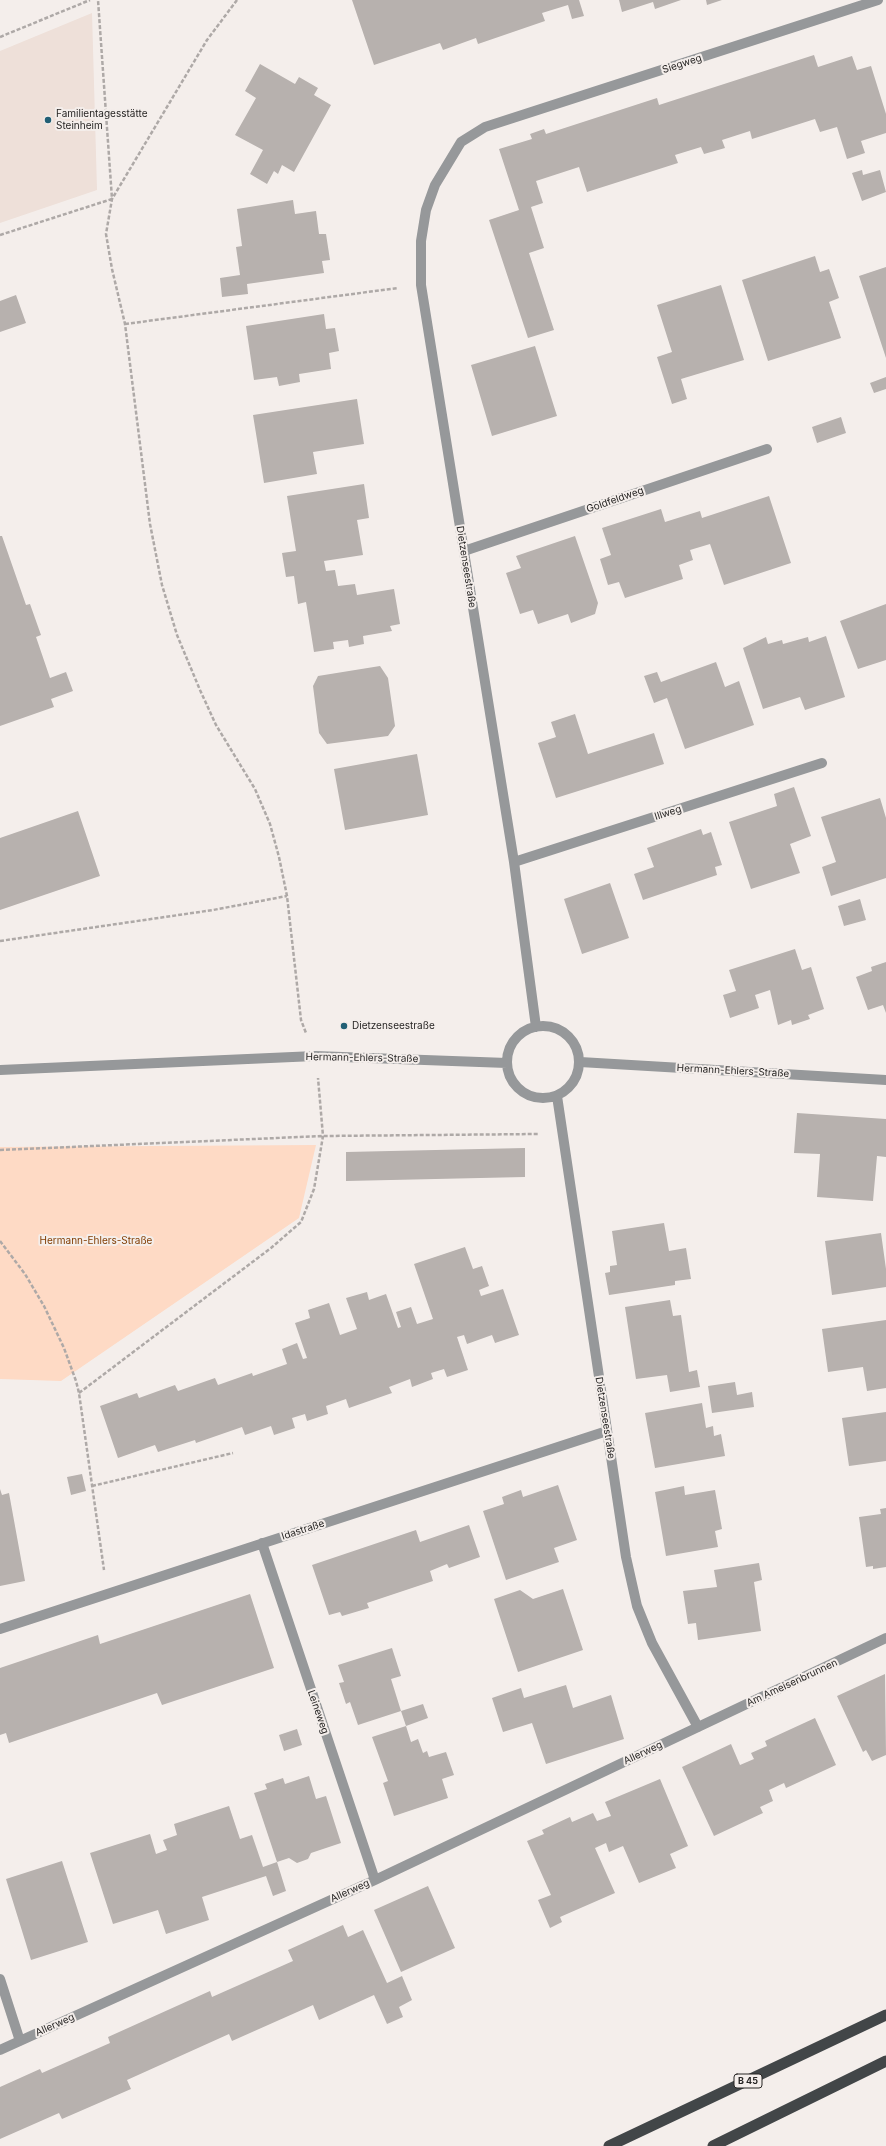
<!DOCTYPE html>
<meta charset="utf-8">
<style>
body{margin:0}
canvas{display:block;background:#f4eeeb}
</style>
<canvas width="886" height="2146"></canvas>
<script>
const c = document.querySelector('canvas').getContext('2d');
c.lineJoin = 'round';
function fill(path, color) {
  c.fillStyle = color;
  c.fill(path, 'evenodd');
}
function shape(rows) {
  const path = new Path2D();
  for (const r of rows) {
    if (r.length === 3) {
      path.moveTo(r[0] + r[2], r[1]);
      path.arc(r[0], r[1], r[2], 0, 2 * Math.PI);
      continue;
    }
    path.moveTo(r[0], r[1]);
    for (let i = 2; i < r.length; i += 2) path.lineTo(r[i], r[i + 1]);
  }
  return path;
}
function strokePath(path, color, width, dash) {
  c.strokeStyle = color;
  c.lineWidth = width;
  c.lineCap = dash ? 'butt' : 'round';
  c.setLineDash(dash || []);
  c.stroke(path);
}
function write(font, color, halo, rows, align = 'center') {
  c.font = font + ' Inter,sans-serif';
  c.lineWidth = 4;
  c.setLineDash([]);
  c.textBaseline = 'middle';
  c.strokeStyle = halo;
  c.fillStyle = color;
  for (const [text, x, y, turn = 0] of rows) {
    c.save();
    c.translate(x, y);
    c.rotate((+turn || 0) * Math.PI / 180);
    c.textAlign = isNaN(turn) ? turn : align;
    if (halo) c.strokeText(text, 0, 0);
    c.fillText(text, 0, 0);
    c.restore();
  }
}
fill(shape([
 [92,13,97,190,0,223,0,51]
]), '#eee0d9');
fill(shape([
 [316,1145,299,1218,61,1381,0,1379,0,1147]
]), '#fedac5');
fill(shape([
 [352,0,579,0,584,16,572,19,568,5,542,13,545,21,478,44,476,38,443,50,440,43,374,65],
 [619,0,681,0,655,9,653,2,622,12],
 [706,0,722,0,707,5],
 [814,55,818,67,852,56,857,70,871,66,886,114,886,133,861,141,865,153,847,159,837,127,820,132,815,119,752,139,750,131,722,140,725,148,704,154,701,147,675,155,678,163,587,192,579,167,536,181,543,203,531,207,544,248,529,253,554,330,528,338,489,220,519,210,499,149,532,139,530,134,544,129,546,134,657,98,659,105],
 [260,64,295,84,299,77,318,88,314,95,331,105,294,172,282,165,278,174,274,171,267,184,250,174,263,150,235,135,256,98,245,91],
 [862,170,863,175,880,170,886,192,862,201,852,173],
 [293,200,295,214,316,211,319,234,326,234,330,260,322,261,324,273,247,284,248,294,222,297,220,278,240,275,236,247,242,246,237,209],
 [815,256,820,272,829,269,839,298,829,302,841,338,768,361,742,280],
 [886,267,886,358,859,276],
 [721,285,744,360,681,379,687,399,672,404,657,357,672,352,657,305],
 [16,295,26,323,0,332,0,301],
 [324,314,326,329,335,328,339,351,329,353,331,369,299,374,300,382,279,386,277,377,254,380,246,326],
 [535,346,557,416,492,436,471,365],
 [886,377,886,389,874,393,870,383],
 [357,399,364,444,313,452,317,474,264,483,253,415],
 [841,417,846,433,817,443,812,427],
 [364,484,369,518,357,520,363,555,324,561,326,571,335,570,338,586,355,584,357,595,394,589,400,624,390,626,392,631,363,636,364,644,349,647,348,640,333,642,334,649,314,652,306,602,298,604,294,576,286,577,282,553,296,551,287,496],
 [769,496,791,563,724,585,710,544,690,550,693,560,679,565,683,579,625,598,619,582,608,585,600,559,611,555,602,528,661,509,665,522,700,511,702,518],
 [0,536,2,536,26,605,30,604,41,635,36,637,50,678,66,672,73,691,51,699,54,707,0,726],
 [575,536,598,603,595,614,571,623,568,614,538,624,533,610,520,614,506,573,521,568,516,556],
 [886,604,886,660,858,669,840,621],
 [826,636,845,697,805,710,800,697,763,709,743,648,766,637,768,644,782,640,783,644,808,637,809,642],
 [716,662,725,687,739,681,754,725,685,749,667,698,654,703,644,676,657,672,661,682],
 [380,666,388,678,395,726,388,736,327,744,319,733,313,686,318,676],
 [575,714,588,754,654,733,664,764,556,798,538,743,556,737,551,722],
 [417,754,428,815,345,830,334,769],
 [794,787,811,836,790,844,800,873,751,889,729,822,777,806,774,794],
 [880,798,886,818,886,878,831,896,822,867,836,862,821,817],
 [78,811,100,876,0,910,0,838],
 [701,829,703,835,711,832,722,865,715,867,717,875,643,900,634,874,654,867,647,848],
 [610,883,629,938,582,954,564,899],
 [860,899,866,920,844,926,838,906],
 [795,949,802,970,811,967,824,1009,808,1015,810,1019,792,1025,791,1020,778,1025,770,990,755,995,759,1008,730,1018,723,995,736,991,729,970],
 [886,962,886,1013,883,1005,868,1010,856,977,872,971,871,967],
 [797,1113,886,1119,886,1157,877,1156,873,1201,817,1197,820,1154,794,1153],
 [525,1148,525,1177,346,1181,346,1152],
 [664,1223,669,1251,686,1248,691,1279,675,1281,675,1285,609,1295,605,1273,610,1272,610,1266,617,1265,612,1231],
 [881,1233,886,1269,886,1287,832,1295,825,1241],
 [465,1247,473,1269,482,1266,489,1286,479,1290,481,1296,503,1289,519,1335,495,1343,492,1335,467,1344,464,1335,457,1337,468,1370,447,1377,444,1369,431,1373,433,1379,412,1387,410,1379,389,1387,392,1393,349,1408,346,1399,326,1406,328,1414,307,1421,305,1414,292,1418,295,1428,274,1435,271,1426,245,1435,242,1427,196,1443,195,1440,158,1452,155,1445,118,1458,100,1406,137,1393,139,1398,175,1385,178,1391,215,1378,218,1385,252,1373,253,1376,287,1364,282,1349,297,1343,303,1359,307,1358,295,1323,310,1318,308,1310,329,1303,340,1335,357,1329,346,1298,367,1292,369,1300,386,1294,398,1328,401,1327,396,1312,411,1307,417,1324,433,1319,414,1264],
 [670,1300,673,1316,681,1315,689,1372,697,1370,700,1387,670,1392,667,1375,636,1379,625,1307],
 [886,1320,886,1388,867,1391,863,1367,828,1372,822,1329],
 [735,1382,737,1395,752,1392,754,1407,712,1413,708,1386],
 [702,1403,706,1428,713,1426,714,1436,721,1434,725,1456,655,1468,645,1413],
 [886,1412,886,1461,849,1466,842,1418],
 [82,1474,86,1491,71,1495,67,1477],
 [558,1485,577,1540,554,1548,559,1562,506,1580,483,1511,504,1504,502,1497,521,1490,523,1497],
 [684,1486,685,1495,715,1490,722,1529,715,1531,718,1547,666,1556,655,1492],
 [0,1489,2,1495,9,1493,25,1581,0,1586],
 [886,1508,886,1567,873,1569,873,1566,866,1567,859,1517,881,1514,880,1509],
 [469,1525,480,1557,449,1568,447,1564,430,1571,433,1581,367,1603,369,1608,342,1616,340,1612,329,1615,312,1565,416,1530,420,1542],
 [759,1563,762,1580,754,1582,761,1631,698,1640,696,1623,688,1624,683,1591,717,1587,714,1570],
 [563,1589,583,1650,518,1672,494,1599,520,1590,533,1599],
 [250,1594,274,1668,162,1705,157,1693,9,1743,6,1733,0,1735,0,1668,98,1635,100,1644],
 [392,1648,401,1676,391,1679,401,1711,358,1725,350,1702,346,1704,339,1683,344,1682,338,1665],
 [885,1674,886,1755,872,1761,866,1750,863,1752,837,1696],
 [566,1685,573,1708,611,1695,624,1739,546,1764,532,1723,503,1732,492,1698,521,1688,524,1698],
 [423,1704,428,1718,406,1726,401,1711],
 [815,1718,836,1765,786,1788,784,1783,769,1790,773,1801,760,1807,763,1813,714,1836,682,1767,731,1744,740,1765,754,1759,751,1753,767,1746,765,1741],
 [406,1726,411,1742,418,1739,423,1753,427,1751,429,1757,446,1752,454,1775,442,1779,448,1798,394,1816,383,1783,388,1781,372,1737],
 [297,1729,302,1745,284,1751,279,1735],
 [309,1776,316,1799,326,1796,341,1843,311,1853,308,1859,297,1863,289,1858,277,1862,254,1793,267,1789,265,1784,283,1778,285,1784],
 [660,1779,688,1846,670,1854,676,1868,639,1883,623,1846,609,1852,606,1843,595,1848,615,1893,560,1917,562,1922,550,1928,538,1900,551,1895,527,1841,544,1834,542,1830,570,1817,572,1822,593,1813,597,1821,611,1816,605,1802],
 [229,1806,240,1839,252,1835,263,1867,277,1862,286,1891,273,1896,266,1876,202,1897,209,1920,166,1934,158,1910,113,1924,90,1853,150,1834,156,1854,167,1850,163,1840,177,1835,174,1824],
 [62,1861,88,1942,31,1960,6,1879],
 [428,1886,455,1948,401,1972,374,1910],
 [343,1925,348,1937,363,1930,387,1983,402,1976,412,2000,399,2007,403,2017,387,2024,374,1995,319,2020,313,2005,232,2041,229,2034,127,2080,131,2089,62,2119,59,2113,0,2139,0,2087,40,2069,42,2073,110,2043,108,2037,210,1991,212,1997,293,1961,288,1950]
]), '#b7b1ae');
strokePath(shape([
 [237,0,207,40,112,199,106,234,112,269,125,324,150,524,162,585,177,635,200,690,216,725,255,789,270,824,279,857,287,896,301,1020,306,1033],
 [0,37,90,0],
 [0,235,112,199,98,0],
 [125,324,398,288],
 [0,941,213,910,287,896],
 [0,1150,323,1136,539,1134],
 [0,1241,25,1274,44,1306,64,1348,76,1381,79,1393,104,1570],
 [79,1393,271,1248,301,1222,314,1189,323,1136,318,1078],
 [92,1486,233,1453]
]), '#aea9a7', 2.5, [4, 2]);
strokePath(shape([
 [464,551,767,449],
 [514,862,822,763],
 [543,1062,36],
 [536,1027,514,862,421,285,421,241,426,210,435,185,461,142,485,127,878,0],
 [580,1062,886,1080],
 [0,1070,315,1056,507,1063],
 [557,1096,626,1557,637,1606,652,1643,698,1727],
 [262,1543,375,1880],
 [0,1629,607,1431],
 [0,1979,20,2041],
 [0,2050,375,1880,886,1638]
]), '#96989a', 10);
strokePath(shape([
 [609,2146,886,2015],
 [713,2146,886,2061]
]), '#424648', 11);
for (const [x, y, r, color] of [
 [48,120,4,"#215f75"],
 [344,1026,4,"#215f75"]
]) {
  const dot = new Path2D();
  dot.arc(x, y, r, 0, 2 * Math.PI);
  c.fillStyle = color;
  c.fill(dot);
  strokePath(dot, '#f4eeeb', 1.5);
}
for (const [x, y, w] of [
 [748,2081,28]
]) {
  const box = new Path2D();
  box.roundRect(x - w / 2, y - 7, w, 14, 3);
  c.fillStyle = '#f4eeeb';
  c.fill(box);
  strokePath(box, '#282625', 1);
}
write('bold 9px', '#282625', null, [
 ["B 45",748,2081]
]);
write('10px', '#282625', '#f4eeeb', [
 ["Siegweg",682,64,-18],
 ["Goldfeldweg",615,500,-19],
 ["Dietzenseestraße",466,567,81],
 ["Illweg",668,813,-18],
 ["Hermann-Ehlers-Straße",362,1058,1],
 ["Hermann-Ehlers-Straße",733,1071,3],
 ["Dietzenseestraße",605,1418,81],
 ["Idastraße",303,1530,-18],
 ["Am Ameisenbrunnen",792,1683,-25],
 ["Leineweg",318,1712,71],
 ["Allerweg",643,1753,-25],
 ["Allerweg",350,1891,-24],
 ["Allerweg",55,2025,-24]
]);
write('10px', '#282625', '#f4eeeb', [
 ["Familientagesstätte",56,114],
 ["Steinheim",56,126],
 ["Dietzenseestraße",352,1026]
], 'left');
write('10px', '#803d03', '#f4eeeb', [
 ["Hermann-Ehlers-Straße",96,1241]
]);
</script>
